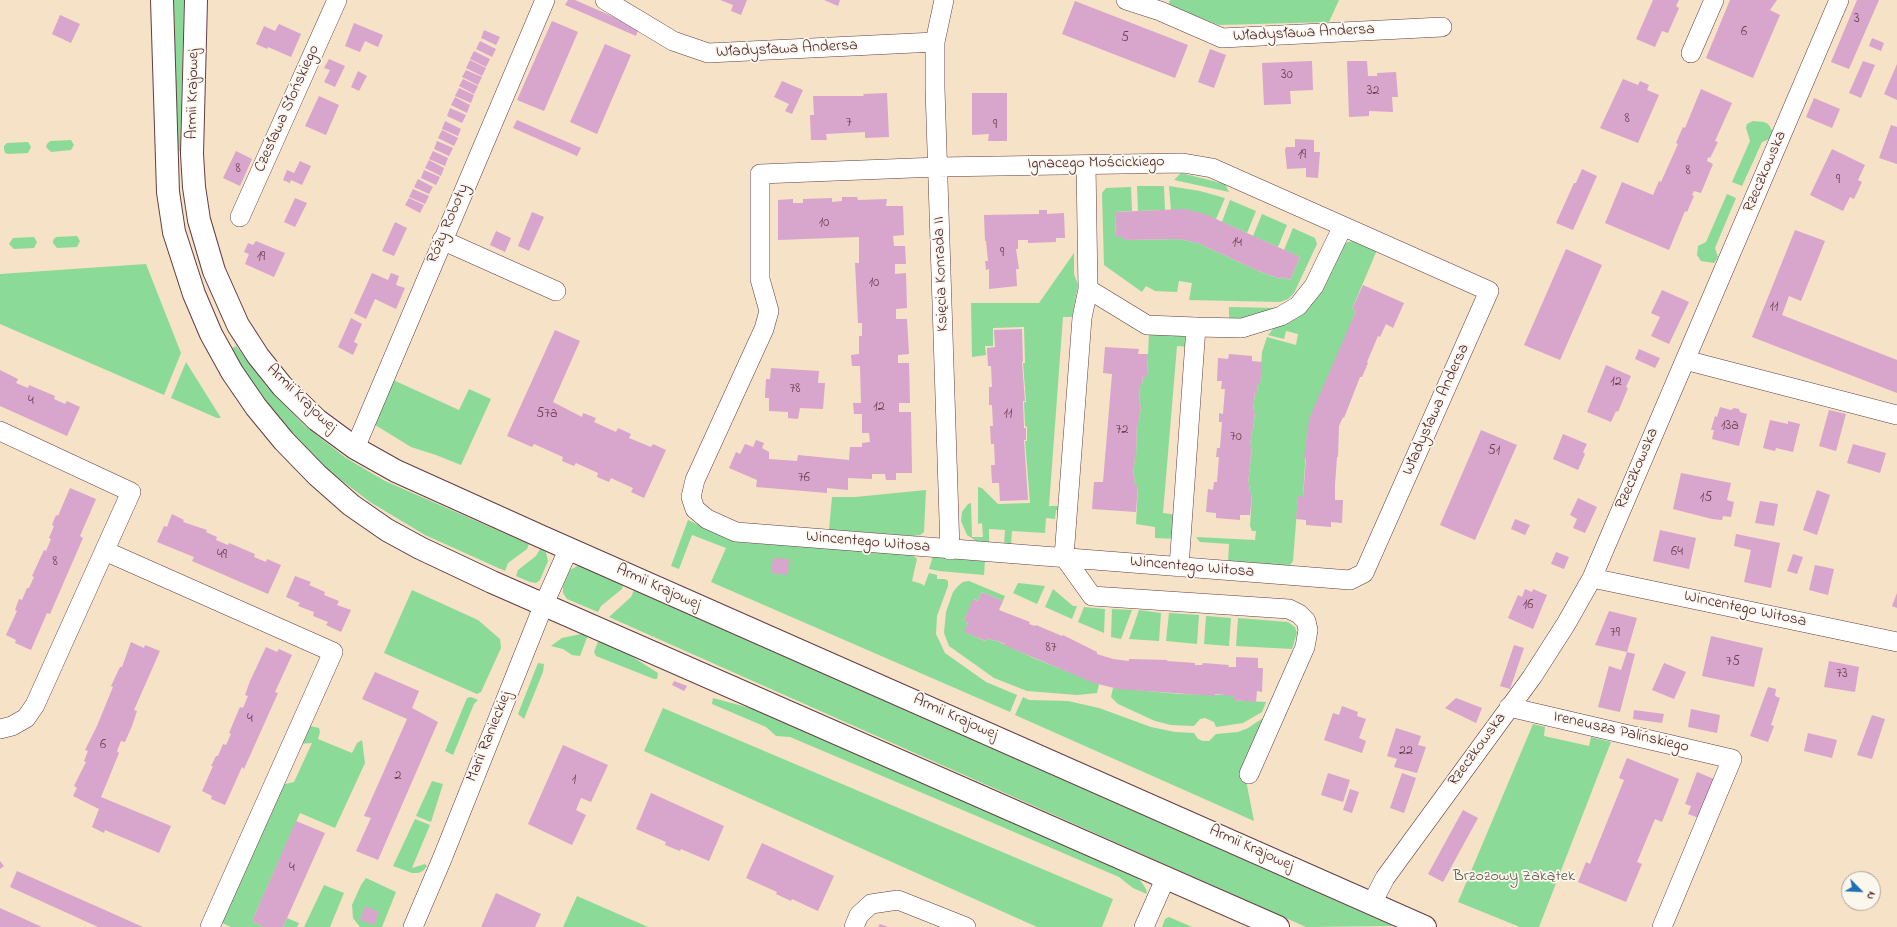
<!DOCTYPE html>
<meta charset="utf-8">
<style>
body{margin:0}
#map{position:relative;width:1897px;height:927px;overflow:hidden;background:#f5e2c7;font-family:"Indie Flower",sans-serif}
canvas{display:block}
.north{position:absolute;left:1841px;top:871px;width:40px;height:40px;box-sizing:border-box;background:#fbf7ec;border:1px solid #b4a19f;border-radius:50%;rotate:114deg;font-size:11px;font-weight:700;line-height:16px;text-align:center;color:#4a1f2b}
.north::after{content:'';display:block;margin:auto;width:14px;height:18px;background:#1f6fb2;clip-path:polygon(50% 0,100% 100%,50% 72%,0 100%)}
</style>
<div id="map">
<canvas width="1897" height="927"></canvas>
<div class="north">N</div>
</div>
<script>
const c = document.querySelector('canvas').getContext('2d');
c.lineJoin = 'round';
function fill(path, color) {
  c.fillStyle = color;
  c.fill(path, 'evenodd');
}
function shape(rows) {
  const path = new Path2D();
  for (const r of rows) {
    path.moveTo(r[0], r[1]);
    for (let i = 2; i < r.length; i += 2) path.lineTo(r[i], r[i + 1]);
  }
  return path;
}
function strokePath(path, color, width, dash) {
  c.strokeStyle = color;
  c.lineWidth = width;
  c.lineCap = dash ? 'butt' : 'round';
  c.setLineDash(dash || []);
  c.stroke(path);
}
function write(font, color, halo, rows, align = 'center') {
  c.font = font + ' "Indie Flower",sans-serif';
  c.lineWidth = 3.5;
  c.setLineDash([]);
  c.textBaseline = 'middle';
  c.strokeStyle = halo;
  c.fillStyle = color;
  for (const [text, x, y, turn = 0] of rows) {
    c.save();
    c.translate(x, y);
    c.rotate((+turn || 0) * Math.PI / 180);
    c.textAlign = isNaN(turn) ? turn : align;
    if (halo) c.strokeText(text, 0, 0);
    c.fillText(text, 0, 0);
    c.restore();
  }
}
fill(shape([
 [174,0,184,0,180,151,176,152],
 [1170,0,1339,0,1329,22,1219,25,1168,6],
 [1753,121,1764,122,1768,124,1772,130,1772,135,1770,139,1762,142,1742,186,1732,182,1750,141,1746,128,1747,124],
 [71,140,74,145,71,150,51,152,46,147,47,144,50,141],
 [28,142,31,147,28,153,8,154,5,153,4,149,4,146,7,143],
 [1181,173,1225,184,1229,192,1174,180],
 [1137,186,1164,186,1165,210,1138,211],
 [1169,186,1200,191,1225,198,1216,219,1171,210],
 [1131,187,1132,211,1115,212,1116,237,1124,237,1125,240,1179,239,1198,243,1254,269,1280,279,1282,277,1290,280,1300,257,1284,250,1293,228,1315,238,1317,244,1294,293,1288,299,1280,302,1189,300,1192,283,1179,281,1177,292,1155,291,1146,286,1142,292,1104,265,1102,193,1106,188],
 [1727,194,1736,198,1715,248,1718,257,1714,263,1701,261,1697,255,1698,246,1706,242],
 [1230,200,1256,211,1247,233,1222,222],
 [1262,214,1287,225,1278,247,1253,236],
 [77,236,80,241,77,247,57,248,53,243,53,240,56,237],
 [34,237,37,242,34,248,14,249,9,244,13,238],
 [1352,241,1359,241,1377,250,1352,309,1356,311,1308,434,1307,434,1303,497,1298,497,1293,561,1290,565,1285,566,1228,562,1229,544,1200,542,1196,537,1255,540,1256,531,1252,531,1250,526,1252,493,1249,493,1250,484,1248,484,1252,446,1250,446,1252,430,1253,430,1255,412,1253,411,1255,392,1257,392,1258,384,1260,384,1262,352,1267,337,1296,345,1298,334,1286,331,1284,339,1268,335,1341,247,1345,243],
 [1074,253,1074,274,1078,285,1072,317,1063,317,1049,506,1063,506,1063,510,1056,510,1055,519,1046,518,1045,533,1012,531,1011,545,1004,544,1005,530,989,529,989,543,978,542,967,535,961,521,962,512,968,504,971,503,972,537,983,537,982,523,978,524,978,487,982,488,998,504,1030,503,1025,441,1027,441,1027,427,1025,426,1024,402,1026,402,1023,363,1025,363,1024,327,993,328,993,346,985,346,986,355,972,357,971,303,1039,303],
 [146,264,181,353,164,395,0,324,0,274],
 [1229,307,1278,308,1246,318,1229,320],
 [1149,333,1181,335,1186,338,1190,347,1177,346,1163,513,1177,515,1176,539,1155,538,1155,527,1136,524,1138,485,1134,485,1135,477,1133,476,1135,457,1136,457,1137,422,1139,422,1141,405,1139,404,1140,385,1142,385,1143,376,1147,376],
 [236,346,268,388,305,426,346,458,385,481,529,544,527,549,508,563,505,571,425,535,370,502,328,470,282,423,238,361,232,348],
 [186,362,221,418,217,418,171,398],
 [391,379,459,410,469,389,491,399,461,465,436,455,411,447,372,423],
 [926,490,924,532,920,535,914,536,829,530,832,497,855,497],
 [688,520,737,542,912,554,917,559,912,581,922,584,924,586,929,573,937,575,937,579,945,579,948,581,948,586,937,616,936,634,945,653,986,682,1017,695,1010,712,711,582,726,548,692,535,679,569,671,566],
 [540,549,546,552,548,561,540,580,536,583,530,582,516,576,518,570,536,556],
 [933,556,985,561,984,575,939,571,929,569],
 [579,565,623,585,622,589,601,606,598,612,567,599,563,593,563,587,570,570],
 [969,581,1005,596,1003,601,982,592,978,601,974,599,964,620,968,623,965,632,985,641,987,638,994,641,995,640,1036,659,1099,684,1097,693,1077,695,1027,691,994,678,949,646,944,633,946,612,953,592,958,586,963,582],
 [1018,583,1045,586,1037,604,1013,593],
 [1053,589,1073,606,1077,606,1072,619,1045,607],
 [412,590,478,620,500,639,501,648,481,692,477,694,384,653],
 [634,590,1394,926,1306,927,609,617,631,597],
 [1084,607,1105,609,1104,633,1078,622],
 [1112,609,1132,610,1121,639,1111,637],
 [1139,610,1161,613,1159,641,1129,639],
 [1169,613,1199,615,1197,644,1166,641],
 [1206,616,1231,618,1229,646,1204,644],
 [1238,618,1288,622,1295,627,1297,633,1292,649,1236,646],
 [581,634,588,635,580,656,572,655,563,649,551,646,562,638],
 [599,639,617,647,658,673,657,679,654,679,596,656,594,652],
 [538,663,544,664,543,672,524,719,518,714],
 [1113,688,1180,694,1226,695,1234,696,1234,700,1266,702,1262,712,1243,723,1216,727,1214,722,1205,718,1200,719,1194,726,1171,725,1155,721,1118,704,1111,697],
 [471,697,478,700,474,704,453,755,445,751,467,698],
 [1023,697,1029,700,1068,701,1099,708,1151,727,1175,732,1194,733,1198,739,1203,741,1209,741,1216,734,1238,732,1248,728,1263,718,1268,712,1245,775,1254,821,1015,715],
 [713,698,761,711,1134,876,1140,880,1146,889,1147,894,1133,888,1119,877,965,811,790,737,776,736,766,727,712,704],
 [663,708,1113,899,1102,927,1037,927,644,751],
 [1533,724,1545,727,1544,736,1589,746,1591,737,1611,742,1539,927,1520,927,1458,902],
 [310,726,319,728,320,732,318,739,352,753,357,743,362,740,365,763,335,828,300,813,252,921,264,927,231,927,218,921,280,787,285,784,294,782,312,743,297,744,306,728],
 [432,781,443,784,431,822,416,816],
 [415,819,430,825,412,868,425,864,427,866,423,871,418,873,412,873,393,866],
 [366,878,396,892,382,927,360,927,353,918,352,905,361,885],
 [324,885,344,893,330,927,304,927],
 [577,896,648,927,563,927],
 [1169,917,1192,927,1162,927,1165,919],
 [287,918,299,923,297,927,283,927]
]), '#8cda98');
fill(shape([
 [568,0,575,0,639,28,636,36,565,5],
 [720,0,747,0,741,15,731,11,733,5],
 [824,0,840,0,838,6],
 [1653,0,1679,0,1676,6,1679,8,1668,33,1662,31,1655,47,1636,39],
 [1730,0,1777,0,1770,10,1780,15,1753,78,1706,58],
 [1857,0,1879,0,1849,69,1831,62],
 [1075,1,1188,45,1175,78,1062,34],
 [60,15,80,24,71,43,52,34],
 [552,21,578,32,544,111,517,100],
 [354,23,383,35,378,47,365,41,360,52,345,46],
 [279,24,301,34,291,57,268,47,267,49,256,44,264,26,275,31],
 [484,30,500,37,496,45,481,38],
 [1872,38,1884,43,1881,51,1869,46],
 [480,41,496,49,492,57,476,49],
 [605,44,631,55,597,134,570,122],
 [1210,49,1226,55,1214,88,1198,82],
 [474,51,490,59,486,67,470,59],
 [329,59,345,66,335,87,324,82,330,70,324,68],
 [470,60,486,68,482,76,466,68],
 [1312,61,1313,90,1290,91,1291,104,1264,105,1262,63],
 [1347,61,1367,61,1368,76,1377,76,1377,73,1396,72,1398,97,1392,97,1393,112,1369,111,1369,116,1349,117],
 [1863,61,1875,65,1861,98,1849,93],
 [1897,64,1897,100,1884,94],
 [466,70,482,77,478,85,462,77],
 [358,71,367,76,359,91,351,87],
 [463,79,478,86,474,94,459,86],
 [1623,79,1638,85,1640,81,1649,85,1647,90,1659,95,1638,143,1600,128],
 [782,81,803,90,792,114,785,111,789,104,774,97],
 [459,88,474,95,471,103,455,96],
 [1701,89,1732,103,1715,141,1718,142,1710,158,1708,157,1707,161,1713,164,1701,193,1694,191,1692,195,1694,196,1687,212,1685,211,1669,250,1605,223,1622,182,1653,195,1659,181,1661,182,1678,144,1676,143,1683,127,1685,128],
 [887,93,889,137,865,138,865,132,826,134,827,140,811,140,810,115,814,115,813,96,864,96,863,94],
 [972,93,1007,93,1007,141,988,141,989,134,972,135],
 [319,96,339,105,326,135,305,126],
 [455,97,470,105,467,113,451,105],
 [1814,98,1840,109,1832,128,1806,117],
 [450,108,466,115,462,123,447,116],
 [517,120,581,148,577,156,513,128],
 [445,121,461,129,458,136,442,129],
 [1891,125,1897,127,1897,164,1879,158],
 [442,130,458,138,454,146,438,138],
 [1295,139,1314,140,1314,152,1320,152,1318,178,1306,177,1306,168,1287,169,1285,150,1286,147,1295,147],
 [437,141,453,148,449,156,434,149],
 [1832,149,1865,165,1858,180,1862,182,1854,199,1850,197,1843,211,1810,195],
 [236,151,252,159,240,186,223,178],
 [433,151,448,158,445,166,429,159],
 [429,160,444,168,441,176,425,168],
 [300,161,311,166,302,185,291,180,290,183,283,180,287,170,294,173],
 [1582,169,1597,176,1573,230,1556,223,1574,183,1576,183],
 [424,170,440,177,436,185,421,178],
 [418,179,433,187,429,194,414,187],
 [413,189,429,196,425,204,409,197],
 [842,197,857,197,858,200,887,199,886,206,903,206,904,235,893,236,894,246,905,246,906,264,895,264,895,274,906,273,907,308,896,309,896,319,907,319,909,354,898,355,898,363,909,363,910,403,899,403,899,412,911,412,912,473,896,473,896,480,886,480,885,474,872,474,872,479,848,478,848,490,827,488,827,493,756,487,757,480,729,468,736,452,740,454,745,444,753,447,756,440,764,443,762,448,769,452,769,459,797,461,798,455,849,460,850,447,862,447,862,443,870,442,869,433,862,433,862,414,854,414,853,403,861,403,860,366,852,366,851,355,859,354,859,336,862,336,862,323,858,323,855,263,859,263,859,237,778,240,778,200,793,199,793,203,803,203,803,199,832,198,832,202,842,201],
 [295,198,307,203,295,227,284,222],
 [409,198,424,205,420,213,405,205],
 [1185,209,1205,214,1300,257,1290,280,1282,277,1280,279,1254,269,1198,243,1179,239,1124,240,1124,237,1116,237,1115,212],
 [1039,210,1047,210,1047,214,1064,213,1065,238,1056,238,1056,242,1028,243,1028,240,1018,240,1018,249,1016,249,1019,269,1016,269,1017,286,989,289,989,269,986,270,985,261,988,261,986,241,985,241,984,215,1039,214],
 [532,212,544,217,529,251,518,246],
 [395,222,407,228,394,256,382,251],
 [1795,230,1825,241,1801,301,1789,296,1782,315,1897,360,1897,393,1752,337],
 [496,231,511,238,505,252,490,245],
 [256,241,285,253,274,277,245,264,249,254,244,252,248,243,253,245],
 [1566,249,1602,265,1560,360,1524,345],
 [372,273,388,280,391,273,399,276,396,285,405,288,396,309,375,299,366,319,354,313],
 [1363,285,1404,303,1393,328,1386,324,1380,337,1378,336,1367,362,1368,363,1362,377,1360,377,1344,418,1343,417,1339,426,1338,457,1337,457,1335,485,1335,500,1343,500,1342,523,1331,522,1331,527,1306,525,1306,520,1296,519,1298,496,1303,497,1306,458,1304,458,1309,419,1356,311,1352,309],
 [1662,290,1689,302,1669,344,1651,336,1660,317,1651,313],
 [351,318,362,324,354,342,358,344,353,355,338,347],
 [1022,329,1023,361,1022,362,1025,401,1023,401,1024,428,1026,428,1026,440,1024,440,1028,500,1000,501,999,483,992,483,991,465,995,465,994,444,991,444,990,426,993,426,992,405,989,405,989,387,992,387,991,366,988,366,987,348,995,347,994,330],
 [555,330,580,341,553,402,582,417,583,413,596,418,594,422,616,432,618,428,631,434,629,438,651,447,653,444,666,450,644,498,631,492,633,488,611,478,609,482,597,477,598,473,576,463,574,466,562,461,563,457,534,444,532,447,507,436],
 [1105,347,1139,349,1138,354,1148,354,1147,377,1143,376,1142,385,1140,385,1139,404,1141,405,1139,422,1137,422,1136,457,1135,457,1133,476,1135,477,1134,485,1138,485,1136,512,1092,509,1094,482,1103,482,1112,374,1103,373],
 [1639,349,1660,358,1655,368,1635,359],
 [1229,354,1252,356,1252,361,1262,362,1260,384,1258,384,1257,393,1255,392,1253,411,1255,411,1253,430,1252,430,1250,446,1252,446,1248,484,1250,484,1249,493,1252,493,1250,515,1240,515,1240,520,1216,518,1216,513,1206,512,1208,489,1213,490,1214,482,1217,482,1219,457,1216,457,1217,448,1220,448,1222,422,1219,422,1219,413,1223,414,1225,389,1221,389,1222,381,1217,381,1218,358,1228,359],
 [1606,365,1631,376,1626,387,1628,388,1618,412,1616,411,1611,422,1587,412],
 [771,368,819,371,818,383,825,383,823,409,800,408,798,419,788,418,788,412,769,411,769,398,765,398,766,379,770,379],
 [0,370,18,379,16,383,28,388,29,385,55,396,54,399,65,404,67,401,80,407,67,436,0,406],
 [1720,407,1731,410,1734,408,1739,409,1740,412,1747,414,1739,446,1712,439,1714,430,1711,430,1715,416,1717,417],
 [1829,410,1846,414,1836,451,1819,446],
 [1770,420,1788,424,1788,421,1800,424,1793,452,1776,448,1775,451,1763,448],
 [1481,430,1517,445,1475,540,1440,525],
 [1563,434,1587,444,1583,452,1585,454,1578,470,1553,459],
 [1853,444,1886,453,1880,473,1847,463],
 [1681,473,1731,483,1727,500,1734,502,1731,517,1723,516,1722,520,1712,519,1673,509],
 [70,488,96,499,80,536,83,538,50,614,47,613,31,650,15,643,16,640,6,635,17,611,15,610,19,599,22,600,27,588,29,588,34,577,32,576,44,550,46,551,51,539,49,538,54,526,52,525,56,515,58,516],
 [1817,490,1830,495,1817,535,1803,530],
 [1578,498,1597,507,1585,533,1573,528,1577,519,1570,515],
 [1760,501,1778,504,1774,526,1755,523],
 [172,514,184,520,183,522,207,530,206,532,217,537,216,540,228,545,229,543,255,554,254,557,266,562,267,559,281,565,268,594,192,561,194,557,157,542,164,526,167,527],
 [1515,519,1530,525,1525,535,1511,529],
 [1660,530,1696,538,1689,569,1653,561],
 [1736,534,1780,543,1771,588,1744,582,1751,550,1734,546],
 [1556,552,1569,557,1564,569,1551,564],
 [1793,554,1803,557,1797,574,1787,571],
 [773,558,789,559,788,575,771,573],
 [1815,565,1834,569,1828,595,1809,590],
 [295,576,311,582,309,585,325,592,324,595,339,601,337,605,351,610,341,632,326,625,328,622,313,616,314,612,298,606,300,603,286,597],
 [1525,589,1532,592,1533,589,1547,595,1533,629,1508,618,1518,595,1522,597],
 [982,592,1003,601,999,610,1030,622,1029,624,1035,626,1036,625,1062,636,1063,635,1097,652,1097,654,1113,659,1129,661,1129,659,1167,660,1167,661,1195,663,1195,665,1202,665,1203,663,1229,665,1228,667,1236,667,1236,657,1258,658,1258,668,1263,668,1262,692,1257,691,1256,702,1234,700,1234,696,1225,696,1226,695,1215,694,1215,696,1118,689,1094,683,1004,645,1005,644,995,640,994,641,987,638,986,641,964,632,968,623,964,620,973,599,978,601],
 [1897,593,1897,608,1892,606],
 [1609,611,1637,618,1627,652,1595,645],
 [1711,636,1763,648,1754,687,1702,676],
 [131,642,144,648,145,645,160,651,134,710,137,711,132,726,125,742,121,741,117,751,119,753,101,797,171,826,159,853,105,830,104,833,92,827,99,809,73,796,77,788,74,786,86,762,84,761,88,751,85,750,97,726,113,687,111,686,120,667,122,667],
 [1514,645,1524,648,1510,689,1500,686],
 [266,647,277,652,279,649,292,655,275,692,278,693,244,769,242,767,225,805,211,799,212,796,202,791,213,766,211,766,216,756,218,756,223,744,226,745,231,734,229,733,240,707,243,708,248,696,245,695,250,681],
 [1627,652,1635,654,1620,712,1598,707,1609,666,1621,670],
 [1829,661,1859,667,1855,692,1824,687],
 [1664,663,1686,672,1674,699,1652,690],
 [375,672,419,691,412,708,438,722,378,860,356,851,371,818,364,816,407,719,362,699],
 [674,681,687,686,684,691,672,685],
 [1768,687,1776,689,1775,696,1780,698,1771,725,1774,726,1768,742,1750,736],
 [1456,698,1482,708,1476,723,1445,708],
 [1342,706,1358,712,1357,716,1366,719,1359,738,1366,741,1362,753,1324,740,1333,713,1339,715],
 [1691,709,1720,715,1717,733,1688,727],
 [1634,710,1664,714,1662,723,1633,719],
 [1872,715,1885,719,1872,759,1857,755],
 [1396,728,1421,736,1418,745,1426,747,1417,773,1394,767,1397,759,1387,756],
 [1808,733,1837,740,1832,758,1804,751],
 [563,745,608,765,591,802,581,798,576,810,586,815,572,845,528,824],
 [1627,758,1679,779,1662,822,1655,819,1637,862,1642,864,1626,902,1578,882,1586,862,1590,864,1624,780,1619,778],
 [1697,772,1714,779,1699,818,1688,814,1691,806,1685,804],
 [1328,773,1350,780,1343,802,1321,795],
 [1402,773,1416,778,1404,813,1390,808],
 [1350,789,1359,792,1352,813,1343,810],
 [651,793,724,826,709,861,681,849,680,851,665,845,666,842,636,829],
 [1463,810,1478,818,1443,882,1428,874],
 [296,821,325,833,283,927,264,927,252,921],
 [762,843,834,876,818,911,792,899,791,901,776,894,777,892,746,878],
 [0,861,4,866,0,869],
 [17,871,143,927,98,927,10,887],
 [496,893,541,914,535,927,481,927],
 [365,906,379,912,374,925,360,920],
 [0,908,42,927,0,927],
 [880,924,888,927,878,927]
]), '#d8a5cc');
const minor = shape([
 [605,0,673,41,708,53,935,42],
 [944,0,935,42,935,88,950,550],
 [1126,0,1160,11,1222,38,1442,27],
 [1691,53,1714,0],
 [1183,163,1212,168,1489,291,1364,573,1350,580,736,532,707,519,695,509,691,497,695,480,764,329,769,311,760,279,760,174,938,167,1183,163],
 [1086,165,1088,289,1082,318,1064,557,1092,596,1289,609,1299,614,1306,621,1308,630,1305,647,1249,774],
 [240,217,337,0],
 [442,240,556,291],
 [1088,289,1147,325,1196,327],
 [1685,360,1897,415],
 [0,431,131,492,35,705,26,718,12,726,0,729],
 [355,448,545,0],
 [105,551,333,652,210,927],
 [1179,567,1196,327,1242,328,1281,316,1298,306,1314,286,1343,226],
 [1592,578,1897,642],
 [1509,707,1732,759,1662,927],
 [1372,903,1385,878,1532,677,1566,624,1592,578,1839,0],
 [413,927,442,859,544,604,569,548],
 [854,927,859,915,871,904,898,900,966,927],
 [1144,927,1166,877]
]);
const major = shape([
 [162,0,168,192,174,232,194,294,211,334,232,372,256,407,284,441,317,475,351,505,387,530,420,548,492,582,1278,927],
 [196,0,192,154,194,187,199,220,214,271,238,325,258,356,282,386,317,420,355,448,396,471,540,536,1425,927]
]);
strokePath(minor, '#643c42', 20);
strokePath(major, '#643c42', 24);
strokePath(minor, '#fff', 19);
strokePath(major, '#fff', 22);
write('14px', '#6e4053', null, [
 ["3",1857,20],
 ["6",1744,33],
 ["5",1125,39],
 ["30",1287,76],
 ["32",1373,92],
 ["8",1627,120],
 ["7",849,124],
 ["9",995,126],
 ["19",1302,156],
 ["8",238,170],
 ["8",1688,172],
 ["9",1838,181],
 ["10",824,224],
 ["14",1237,244],
 ["9",1002,254],
 ["19",261,258],
 ["10",874,284],
 ["11",1774,308],
 ["12",1616,383],
 ["78",795,390],
 ["4",31,402],
 ["12",879,408],
 ["57a",547,415],
 ["11",1008,415],
 ["13a",1730,427],
 ["72",1122,431],
 ["70",1236,438],
 ["51",1494,452],
 ["76",804,479],
 ["15",1706,499],
 ["64",1677,553],
 ["49",222,556],
 ["8",55,563],
 ["16",1528,606],
 ["79",1615,634],
 ["87",1051,649],
 ["75",1733,663],
 ["73",1842,675],
 ["4",250,720],
 ["6",103,746],
 ["22",1406,752],
 ["2",398,777],
 ["1",574,781],
 ["4",292,869]
]);
write('16px', '#4a1f2b', '#fbf7ec', [
 ["Władysława Andersa",1304,34,-3],
 ["Władysława Andersa",787,50,-3],
 ["Armii Krajowej",194,94,-89],
 ["Czesława Słońskiego",288,109,-66],
 ["Ignacego Mościckiego",1096,164,-1],
 ["Rzeczkowska",1766,172,-67],
 ["Róży Roboty",449,224,-67],
 ["Księcia Konrada II",942,274,-92],
 ["Armii Krajowej",301,399,44],
 ["Władysława Andersa",1437,410,-66],
 ["Rzeczkowska",1638,469,-67],
 ["Wincentego Witosa",868,543,5],
 ["Wincentego Witosa",1192,568,5],
 ["Armii Krajowej",658,588,24],
 ["Wincentego Witosa",1745,610,12],
 ["Armii Krajowej",955,718,24],
 ["Ireneusza Palińskiego",1621,733,13],
 ["Marii Ranieckiej",490,737,-68],
 ["Rzeczkowska",1478,750,-54],
 ["Armii Krajowej",1251,849,24]
]);
write('16px', '#5e574c', '#fbf7ec', [
 ["Brzozowy Zakątek",1514,877]
]);
</script>
